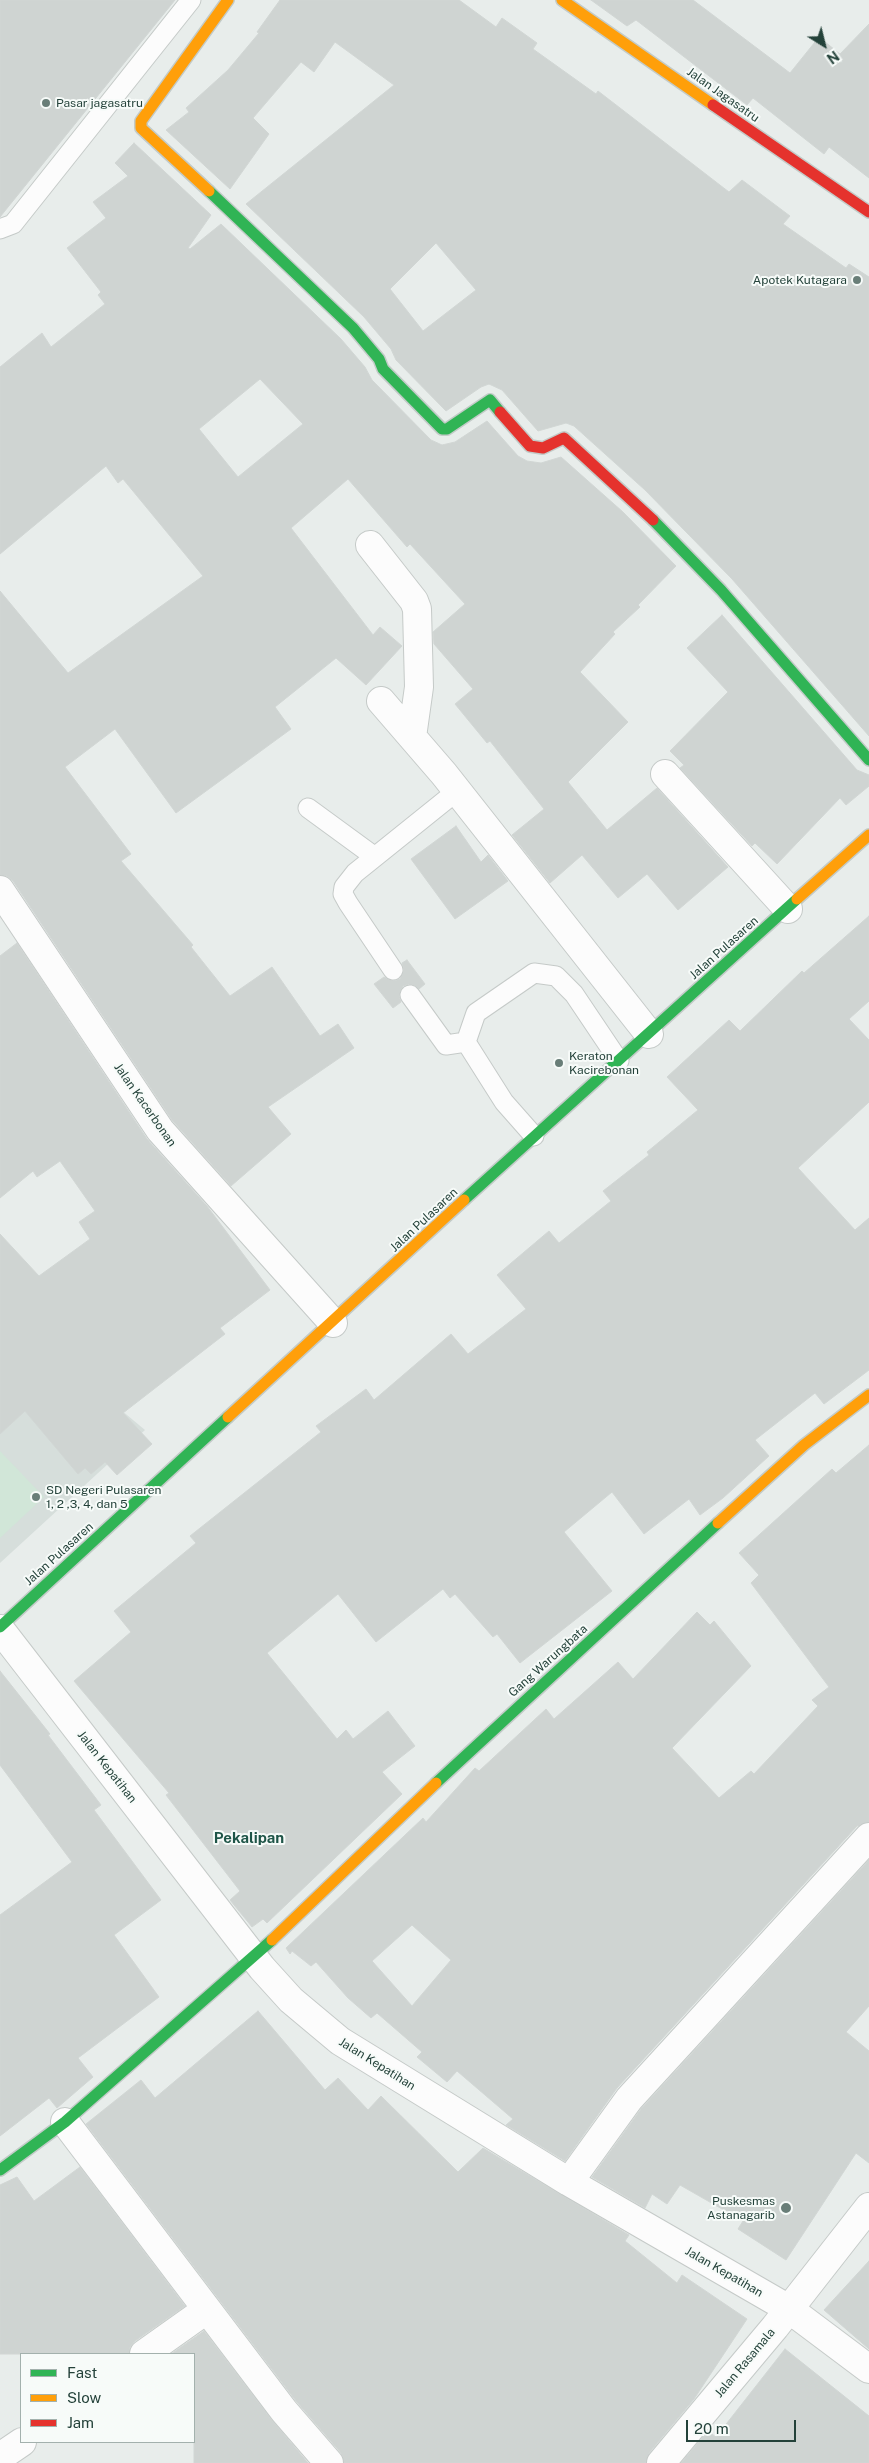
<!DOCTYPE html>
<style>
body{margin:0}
#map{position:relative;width:869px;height:2463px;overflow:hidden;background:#e8edeb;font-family:"Public Sans",sans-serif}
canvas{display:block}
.legend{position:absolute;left:20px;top:2353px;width:175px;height:90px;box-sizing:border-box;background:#f7fbf9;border:1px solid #a3b1ad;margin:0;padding:6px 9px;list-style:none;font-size:15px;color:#24423a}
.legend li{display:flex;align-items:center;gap:10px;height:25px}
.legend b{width:25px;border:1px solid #a3b1ad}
.north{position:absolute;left:799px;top:20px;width:50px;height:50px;-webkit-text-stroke:4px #f7fbf9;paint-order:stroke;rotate:144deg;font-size:14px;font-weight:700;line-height:20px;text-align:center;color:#24423a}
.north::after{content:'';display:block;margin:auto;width:18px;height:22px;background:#24423a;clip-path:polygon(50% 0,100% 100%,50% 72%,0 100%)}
.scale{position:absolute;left:686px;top:2420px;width:110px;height:22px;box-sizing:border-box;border:2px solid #24423a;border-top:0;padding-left:6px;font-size:15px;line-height:18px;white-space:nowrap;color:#24423a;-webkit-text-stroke:4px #f7fbf9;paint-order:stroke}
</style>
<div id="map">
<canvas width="869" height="2463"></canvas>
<ul class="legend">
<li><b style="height:6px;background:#30b455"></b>Fast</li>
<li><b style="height:6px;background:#ff9f0a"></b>Slow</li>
<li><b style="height:6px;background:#e5322d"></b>Jam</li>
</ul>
<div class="north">N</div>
<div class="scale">20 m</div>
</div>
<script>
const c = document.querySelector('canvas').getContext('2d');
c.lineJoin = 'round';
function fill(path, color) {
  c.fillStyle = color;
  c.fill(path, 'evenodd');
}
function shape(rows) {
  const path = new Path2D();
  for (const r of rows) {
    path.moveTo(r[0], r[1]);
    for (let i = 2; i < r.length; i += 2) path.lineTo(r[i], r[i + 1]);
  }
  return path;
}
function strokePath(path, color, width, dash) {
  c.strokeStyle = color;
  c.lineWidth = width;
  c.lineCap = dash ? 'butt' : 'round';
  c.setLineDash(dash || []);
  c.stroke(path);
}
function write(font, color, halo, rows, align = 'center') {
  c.font = font + ' "Public Sans",sans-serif';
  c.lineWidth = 4;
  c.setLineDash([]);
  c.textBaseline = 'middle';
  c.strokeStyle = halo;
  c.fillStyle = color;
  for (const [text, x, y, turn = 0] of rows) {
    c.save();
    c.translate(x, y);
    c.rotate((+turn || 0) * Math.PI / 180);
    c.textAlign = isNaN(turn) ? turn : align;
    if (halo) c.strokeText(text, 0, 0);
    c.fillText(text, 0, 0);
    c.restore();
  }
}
fill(shape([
 [0,1309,145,1430,0,1563]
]), '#d6dedb');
fill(shape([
 [0,1451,44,1497,0,1538]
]), '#d1e6d8');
const building = shape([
 [0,0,175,0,0,217,0,0],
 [280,0,459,0,496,27,502,18,537,43,533,49,596,94,598,91,729,192,742,180,790,216,783,224,846,268,849,264,869,277,869,736,732,579,645,490,574,426,566,423,538,431,502,390,489,384,481,387,446,411,396,360,391,349,364,317,246,204,394,85,335,42,314,72,301,62,253,118,269,134,230,189,166,130,189,112,186,108,228,70,259,33,257,32,280,0],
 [436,243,476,290,423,331,390,289,436,243],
 [591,0,693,0,790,73,819,37,840,54,869,24,869,178,829,147,824,154,753,98,747,105,636,20,627,26,591,0],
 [134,143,211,215,188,248,190,249,221,224,341,339,365,367,372,380,431,440,442,445,455,442,487,421,518,456,527,461,541,463,561,457,623,512,676,566,638,605,640,607,613,632,615,634,580,672,628,722,568,782,607,830,657,788,728,867,678,910,647,874,618,898,582,855,550,883,512,835,544,809,490,741,487,743,455,704,473,689,434,644,433,632,465,604,410,544,407,547,348,479,291,528,373,635,380,627,402,646,366,685,336,658,275,707,291,729,176,813,115,729,65,767,131,854,121,861,193,945,191,947,230,996,272,967,320,1036,338,1024,354,1048,268,1107,291,1134,231,1186,172,1120,13,881,7,876,0,875,0,591,68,673,203,576,123,479,118,483,106,466,0,554,0,367,42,333,51,347,105,304,98,295,101,292,67,248,106,218,93,202,128,176,115,163,134,143],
 [260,379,303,424,238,477,199,429,260,379],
 [722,615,857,770,869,775,869,786,846,805,840,798,777,864,755,843,752,846,680,768,684,765,670,751,728,692,687,648,722,615],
 [456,826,481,862,488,855,508,881,455,919,411,859,456,826],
 [869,916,869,1001,849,1019,869,1040,869,1102,798,1168,855,1230,869,1218,869,1370,824,1404,815,1393,755,1440,769,1456,723,1498,700,1515,689,1499,644,1534,612,1492,564,1532,612,1591,520,1663,497,1634,493,1637,455,1594,450,1598,443,1589,376,1642,338,1594,267,1653,337,1739,346,1730,353,1739,388,1711,415,1746,382,1772,402,1794,267,1923,263,1919,252,1927,230,1900,240,1891,166,1795,169,1793,74,1681,131,1632,114,1611,196,1543,190,1536,321,1432,316,1426,366,1389,374,1400,451,1334,468,1354,526,1309,497,1275,549,1231,559,1243,611,1201,603,1191,649,1155,647,1152,698,1110,667,1077,729,1020,740,1031,802,971,804,973,869,916],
 [17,943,147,1139,207,1206,270,1290,220,1328,225,1334,123,1413,152,1444,117,1475,105,1462,91,1474,85,1468,78,1474,25,1411,0,1434,0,1234,39,1276,90,1239,79,1222,95,1211,60,1161,37,1177,33,1171,0,1198,0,956,17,943],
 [407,960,425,984,419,989,409,984,403,986,399,996,401,1002,393,1008,374,984,384,977,393,981,400,979,404,970,402,963,407,960],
 [869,1445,869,1822,857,1826,617,2088,565,2161,506,2125,513,2119,457,2071,447,2082,417,2057,422,2052,377,2013,371,2018,348,1998,316,1962,311,1966,292,1951,290,1954,286,1948,423,1818,426,1822,475,1768,479,1771,546,1709,554,1719,618,1662,633,1679,697,1612,710,1625,714,1621,751,1666,672,1748,719,1798,751,1771,754,1774,818,1706,812,1700,829,1687,751,1583,759,1575,739,1553,832,1469,836,1473,869,1445],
 [412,1925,451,1960,412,2006,372,1961,412,1925],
 [0,1671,50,1734,48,1735,101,1805,94,1810,161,1900,114,1935,159,1997,78,2058,93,2077,57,2108,49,2098,0,2136,0,1915,72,1862,0,1765,0,1671],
 [869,1860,869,2006,846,2032,869,2051,869,2163,856,2153,786,2260,738,2229,743,2221,680,2185,667,2204,652,2194,645,2208,592,2177,641,2109,869,1860],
 [258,2011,325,2090,338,2078,368,2110,381,2096,458,2172,483,2148,629,2235,625,2241,677,2283,682,2275,747,2319,694,2399,649,2453,646,2463,344,2463,341,2453,296,2401,86,2124,141,2080,155,2098,258,2011],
 [80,2167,185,2306,135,2341,130,2347,129,2354,0,2354,0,2185,17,2177,34,2201,80,2167],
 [869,2261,869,2349,824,2310,869,2261],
 [204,2331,272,2420,308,2463,194,2463,194,2354,171,2354,204,2331],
 [785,2349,869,2416,869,2463,681,2463,708,2431,716,2437,785,2349]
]);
fill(building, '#cfd4d2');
strokePath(building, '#d1d6d4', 1);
const lane = shape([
 [0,229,13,224,191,0],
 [308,808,375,857],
 [393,970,348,903,343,894,344,887,355,873,457,791],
 [410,995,446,1045,466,1042],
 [534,1136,504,1102,466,1042,476,1013,534,973,556,976,574,994,619,1061]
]);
const street = shape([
 [370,545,414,601,417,609,419,687,412,737],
 [381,701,444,774,649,1034],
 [665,774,788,909],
 [0,890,160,1130,333,1323],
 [0,1629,262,1968,291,2000,340,2041,569,2182,789,2309,869,2369],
 [65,2122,284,2411,329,2463],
 [569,2182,629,2099,869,1837],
 [144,2354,206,2310],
 [0,2457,22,2442],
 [661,2463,775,2327,869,2207]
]);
const fast = shape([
 [209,191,353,328,379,359,383,369,442,429,447,429,490,400,500,412],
 [653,520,721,590,869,760],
 [464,1200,797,899],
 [0,1627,228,1417],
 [436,1783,718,1523],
 [0,2170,65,2122,272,1940]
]);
const slow = shape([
 [562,0,713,105],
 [209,191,141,128,141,121,228,0],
 [797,899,869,835],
 [228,1417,464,1200],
 [718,1523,804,1445,869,1395],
 [272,1940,436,1783]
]);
const jam = shape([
 [713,105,869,212],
 [500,412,530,446,543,448,564,438,653,520]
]);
strokePath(lane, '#c5cac8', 21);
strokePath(street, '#c5cac8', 30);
strokePath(fast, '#c3cbc8', 14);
strokePath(slow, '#c3cbc8', 14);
strokePath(jam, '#c3cbc8', 14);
strokePath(lane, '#fcfcfc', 19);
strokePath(street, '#fcfcfc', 28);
strokePath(fast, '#30b455', 11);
strokePath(slow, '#ff9f0a', 11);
strokePath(jam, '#e5322d', 11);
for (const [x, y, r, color] of [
 [46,103,5,"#697e78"],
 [857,280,5,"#697e78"],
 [559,1063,5,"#697e78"],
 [36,1497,5,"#697e78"],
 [786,2208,6,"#697e78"]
]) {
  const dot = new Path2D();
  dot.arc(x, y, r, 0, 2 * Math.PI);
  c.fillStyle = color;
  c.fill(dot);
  strokePath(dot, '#f7fbf9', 2);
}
write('12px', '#24423a', '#f7fbf9', [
 ["Jalan Jagasatru",723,95,35],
 ["Jalan Pulasaren",724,948,-42],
 ["Jalan Kacerbonan",145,1105,55],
 ["Jalan Pulasaren",424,1220,-43],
 ["Jalan Pulasaren",59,1554,-42],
 ["Gang Warungbata",548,1661,-42],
 ["Jalan Kepatihan",107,1767,52],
 ["Jalan Kepatihan",377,2064,32],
 ["Jalan Kepatihan",724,2272,30],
 ["Jalan Rasamala",745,2363,-50]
]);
write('12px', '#24423a', '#f7fbf9', [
 ["Pasar jagasatru",56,103],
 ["Apotek Kutagara",847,280,"right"],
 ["Keraton",569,1056],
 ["Kacirebonan",569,1070],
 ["SD Negeri Pulasaren",46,1490],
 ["1, 2 ,3, 4, dan 5",46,1504],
 ["Puskesmas",775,2201,"right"],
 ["Astanagarib",775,2215,"right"]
], 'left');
write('bold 15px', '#1f5548', '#f7fbf9', [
 ["Pekalipan",249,1838]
]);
</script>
